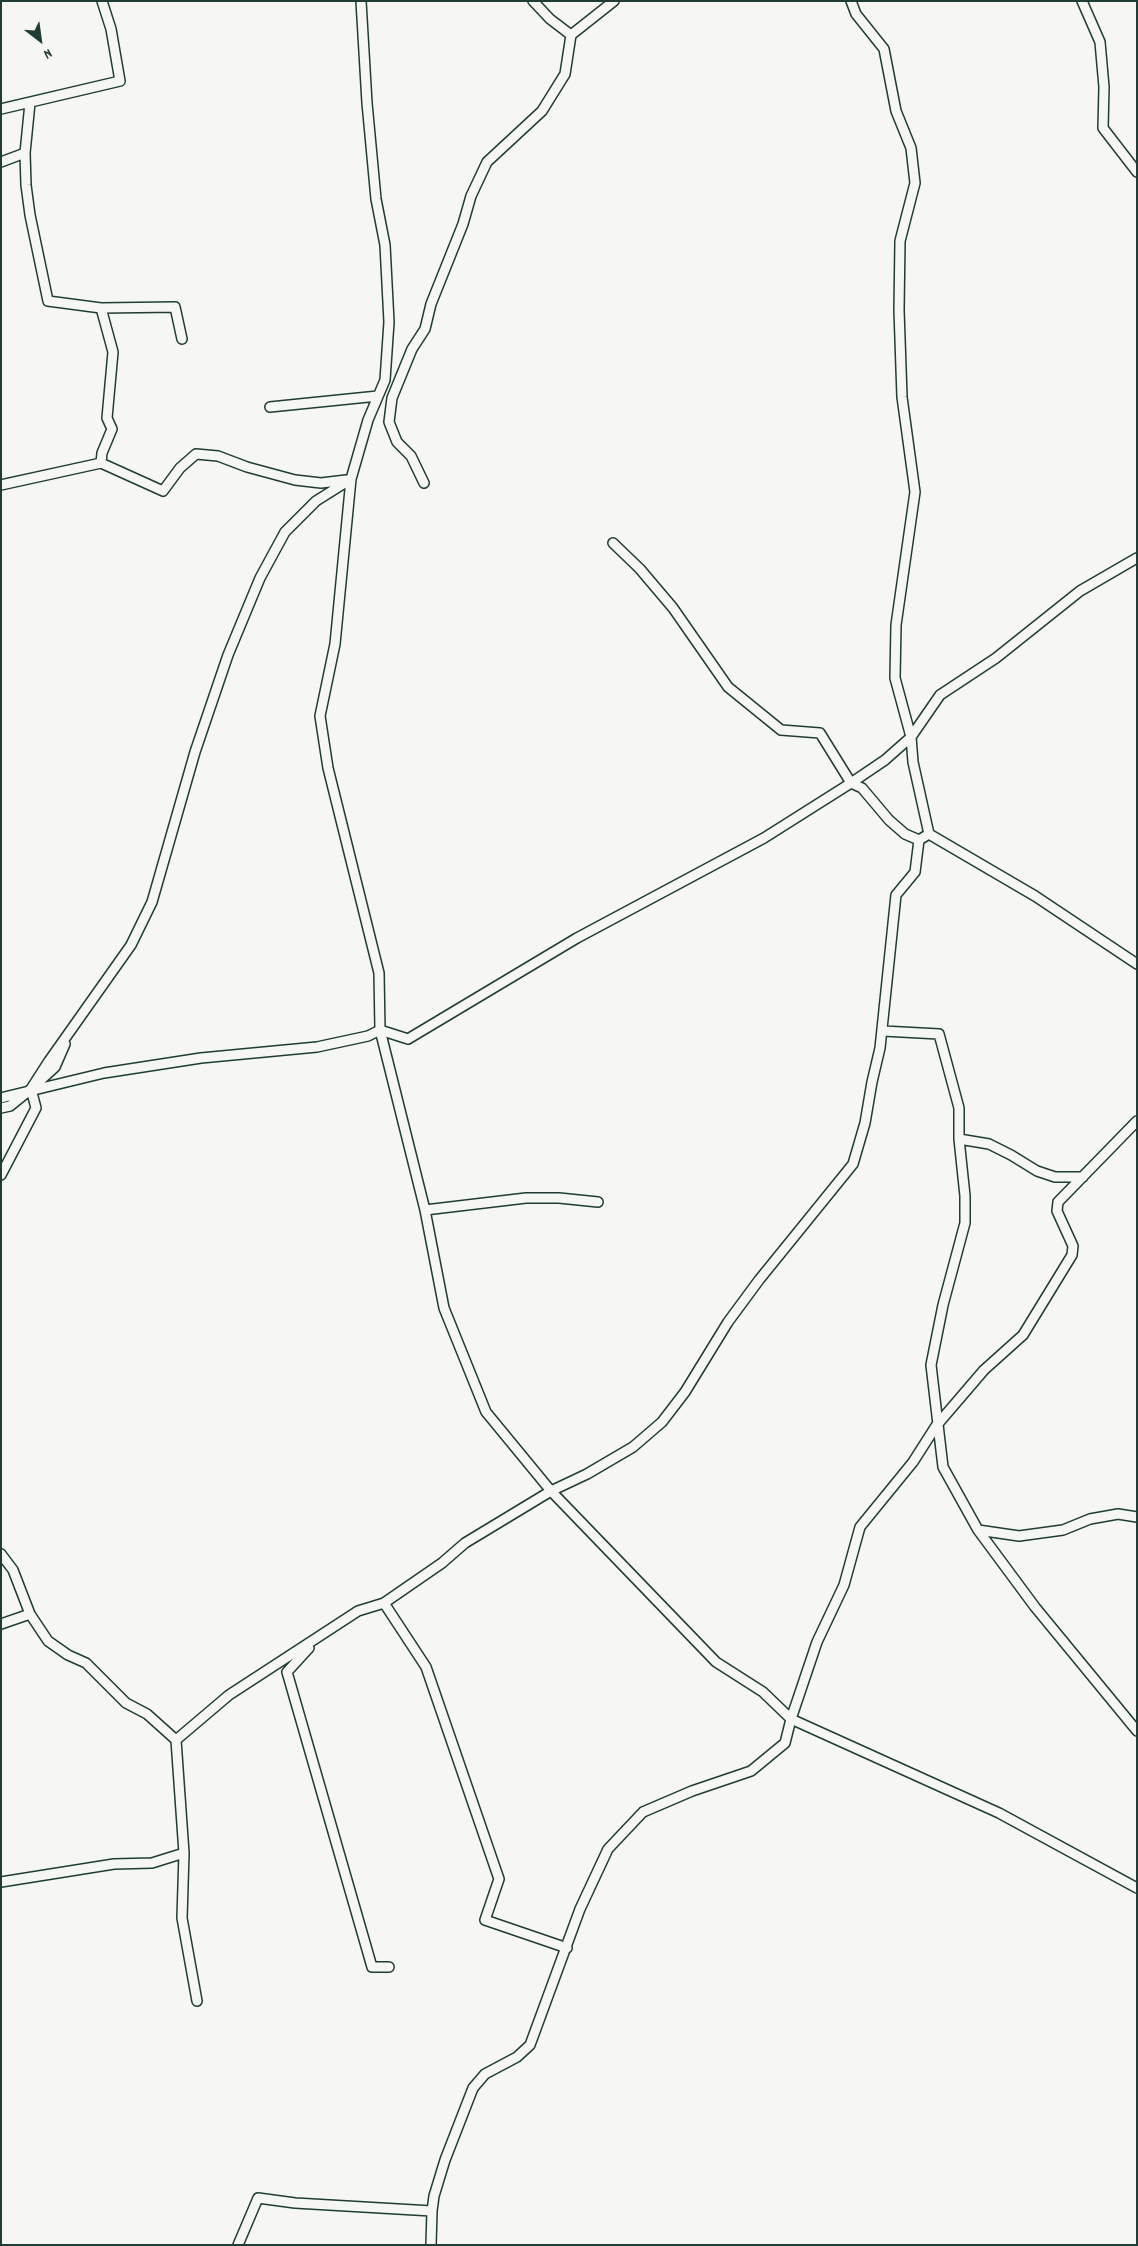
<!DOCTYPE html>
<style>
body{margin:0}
#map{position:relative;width:1138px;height:2246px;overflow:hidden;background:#f6f6f2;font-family:Dekko,sans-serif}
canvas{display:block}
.frame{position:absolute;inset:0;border:2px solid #1f3d34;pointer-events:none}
.north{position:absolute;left:15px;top:15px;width:50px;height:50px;-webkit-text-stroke:4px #f6f6f2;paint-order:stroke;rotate:150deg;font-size:14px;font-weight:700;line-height:20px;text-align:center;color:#1f3d34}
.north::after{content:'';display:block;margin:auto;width:18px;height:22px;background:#1f3d34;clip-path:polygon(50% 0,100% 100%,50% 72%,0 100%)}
</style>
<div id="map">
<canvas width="1138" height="2246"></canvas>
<div class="frame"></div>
<div class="north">N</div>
</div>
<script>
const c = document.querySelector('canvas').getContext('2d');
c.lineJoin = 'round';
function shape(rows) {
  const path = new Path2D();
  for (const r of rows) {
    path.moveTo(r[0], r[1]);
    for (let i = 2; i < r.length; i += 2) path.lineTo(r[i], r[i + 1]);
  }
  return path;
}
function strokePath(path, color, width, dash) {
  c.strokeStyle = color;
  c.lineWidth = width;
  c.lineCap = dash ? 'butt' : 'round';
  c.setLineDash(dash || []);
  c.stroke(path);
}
const minor = shape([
 [361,1,367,103,376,199,385,245,389,322,385,380,368,420,351,479,335,644,320,716,328,768,379,973,380,1030,425,1210,444,1308,486,1412,551,1491,716,1662,763,1692,791,1719,999,1813,1137,1888],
 [533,1,550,19,571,35,614,1],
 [851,1,856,14,884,49,896,111,911,148,915,183,900,241,899,310,902,397,915,492,896,625,895,678,911,737,913,762,929,834,1035,896,1137,964],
 [1082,1,1100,42,1104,87,1103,128,1137,172],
 [30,103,25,153,26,185,30,215,48,301,101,308,113,352,107,418,112,429,102,453,101,463],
 [1,109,120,81,111,29,102,1],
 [1,162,25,153],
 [101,308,175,307,182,339],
 [270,407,378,396],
 [424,483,411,456,397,442,389,422,392,398,412,349,425,329,431,304,463,224,471,196,487,162,542,111,565,74,571,35],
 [1,485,101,463,163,491,180,468,196,454,218,456,247,467,295,480,321,483,346,480],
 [613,543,640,569,673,608,728,687,781,730,820,733,851,783,862,788,889,820,905,834,919,840],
 [883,1031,939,1034,959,1108,959,1139,965,1196,965,1223,943,1305,931,1365,943,1467,978,1530,1035,1607,1137,1731],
 [1,1098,104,1073,201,1058,317,1047,368,1036,380,1030,408,1039,577,938,764,838,851,783,885,760,911,737,940,695,996,658,1080,591,1137,558],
 [1,1108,10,1106,31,1089,49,1061,131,945,152,902,195,752,228,655,260,578,285,532,316,501,351,479],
 [959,1139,989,1144,1011,1155,1037,1171,1055,1177,1083,1177],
 [1,1175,36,1108,31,1089,55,1067,65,1044],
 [425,1210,526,1198,559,1198,598,1202],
 [978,1530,1019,1536,1063,1530,1090,1519,1118,1514,1137,1517],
 [1,1554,13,1570,30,1614,48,1641,68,1655,86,1663,126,1703,147,1714,176,1740,184,1853,182,1918,197,2001],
 [384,1603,426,1667,499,1879,485,1920,567,1948],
 [1,1624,30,1614],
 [309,1648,287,1672,372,1967,389,1967],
 [176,1740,229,1695,358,1611,384,1603,442,1563,465,1543,551,1491,587,1474,633,1447,662,1422,685,1392,728,1322,759,1280,853,1164,865,1123,872,1082,880,1048,896,895,915,872,919,840,929,834],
 [1,1882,114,1864,152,1863,184,1853],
 [238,2245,258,2198,295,2203,432,2211,434,2196,445,2160,473,2088,485,2074,517,2057,530,2045,580,1909,608,1849,643,1812,692,1791,751,1771,785,1743,791,1719,817,1642,844,1585,860,1527,913,1462,936,1426,984,1370,1023,1335,1072,1255,1073,1246,1057,1211,1058,1202,1137,1121],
 [431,2245,432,2211]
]);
strokePath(minor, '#1f3d34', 12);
strokePath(minor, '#f6f6f2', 9);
</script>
